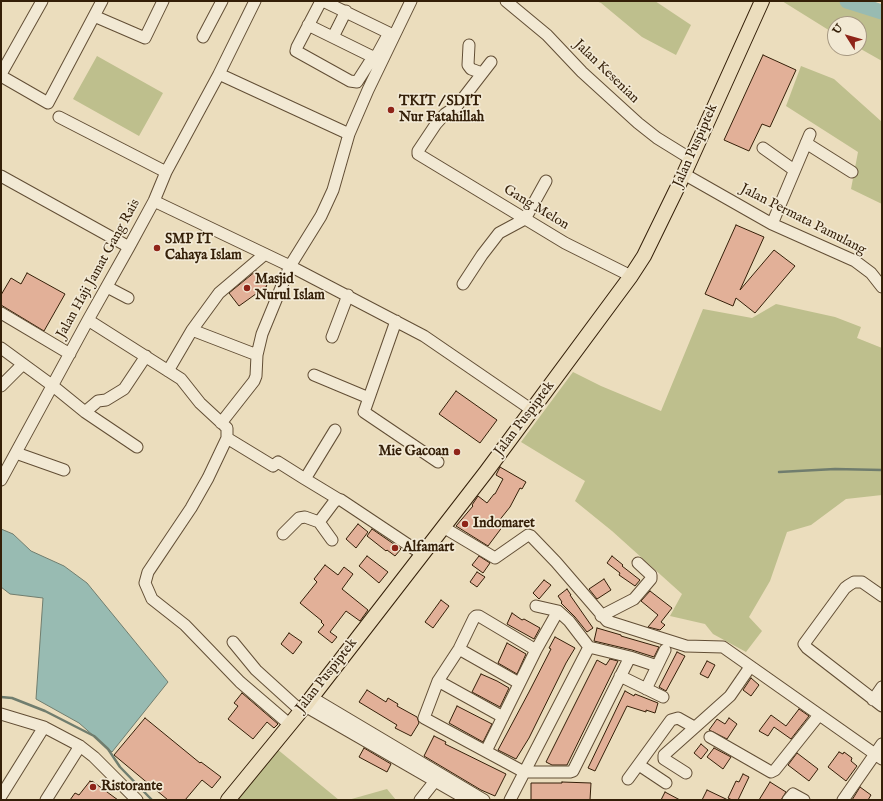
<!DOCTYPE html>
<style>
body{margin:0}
#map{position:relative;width:883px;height:801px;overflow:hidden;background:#ebddbd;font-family:"IM FELL English",serif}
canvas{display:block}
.frame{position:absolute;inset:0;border:2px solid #341f08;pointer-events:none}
.north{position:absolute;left:827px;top:16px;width:40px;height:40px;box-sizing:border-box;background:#f2e9d4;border:1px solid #a69882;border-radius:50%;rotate:307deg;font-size:11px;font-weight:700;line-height:16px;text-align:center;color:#341f08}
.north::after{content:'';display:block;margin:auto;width:14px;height:18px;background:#8f2418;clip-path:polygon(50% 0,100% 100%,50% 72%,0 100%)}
</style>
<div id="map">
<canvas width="883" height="801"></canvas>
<div class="frame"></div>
<div class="north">U</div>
</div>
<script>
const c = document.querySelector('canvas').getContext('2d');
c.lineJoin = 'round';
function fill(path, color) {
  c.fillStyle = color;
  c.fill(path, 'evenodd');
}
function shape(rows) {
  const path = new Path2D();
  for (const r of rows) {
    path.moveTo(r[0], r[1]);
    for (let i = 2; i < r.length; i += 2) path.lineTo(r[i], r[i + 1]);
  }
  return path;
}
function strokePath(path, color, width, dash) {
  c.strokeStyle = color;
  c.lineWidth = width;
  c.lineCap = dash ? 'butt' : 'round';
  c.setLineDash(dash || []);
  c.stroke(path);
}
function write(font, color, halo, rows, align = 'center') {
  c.font = font + ' "IM FELL English",serif';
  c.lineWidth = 3.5;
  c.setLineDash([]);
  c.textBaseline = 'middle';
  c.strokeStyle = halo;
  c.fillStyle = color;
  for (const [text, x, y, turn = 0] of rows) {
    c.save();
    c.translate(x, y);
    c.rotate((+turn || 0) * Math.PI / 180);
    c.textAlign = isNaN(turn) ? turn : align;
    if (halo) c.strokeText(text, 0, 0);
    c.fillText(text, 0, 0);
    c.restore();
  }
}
fill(shape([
 [596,1,655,1,691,25,676,55,642,37,601,3],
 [782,1,872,1,882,5,882,61,859,48,859,24,835,24,835,34],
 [97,56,163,93,139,136,73,99],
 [801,66,834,79,882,122,882,204,851,189,858,152,786,106],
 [776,304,835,317,861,327,857,338,882,348,882,495,846,499,811,525,787,532,770,581,749,617,762,631,746,652,713,634,705,624,670,616,682,594,612,531,575,501,585,481,521,442,573,372,601,386,661,411,703,309,752,318],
 [277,749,339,800,237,800],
 [387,789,396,800,348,800]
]), '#bebf8d');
const water = shape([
 [1,529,13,534,31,551,64,566,87,583,168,682,112,752,79,723,36,699,43,598,10,594,1,587,1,529]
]);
fill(water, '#98bbb2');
strokePath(water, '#707d6e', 1);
strokePath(shape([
 [779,472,835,469,882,470],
 [1,697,12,698,45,711,94,736,108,749,120,767,152,800]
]), '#707d6e', 2.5);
strokePath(shape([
 [847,1,882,12]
]), '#98bbb2', 15);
const building = shape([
 [763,55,796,70,770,127,762,124,749,151,724,140,763,55],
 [736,225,764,237,740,290,774,250,795,266,755,313,736,298,733,306,705,294,736,225],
 [256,271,267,286,239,306,229,293,256,271],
 [27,273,65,294,44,331,1,305,1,295,11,278,21,284,27,273],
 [456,391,497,420,480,443,439,414,456,391],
 [500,467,526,482,522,489,520,488,510,507,498,522,503,526,488,546,456,526,473,506,472,505,478,496,487,503,494,494,495,494,503,479,496,475,500,467],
 [358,524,368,532,356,548,346,539,358,524],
 [372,529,401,549,395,556,387,550,386,551,367,536,372,529],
 [367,556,388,572,379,583,359,566,367,556],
 [479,556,490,563,483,573,472,565,479,556],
 [612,556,623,565,622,566,640,580,635,586,619,575,620,573,607,563,612,556],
 [325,565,338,575,344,567,353,574,342,589,368,610,360,621,346,611,330,632,337,637,332,643,318,632,324,625,321,622,322,621,300,603,317,582,314,579,325,565],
 [477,572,485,577,477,587,470,582,477,572],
 [604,579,611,590,597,599,589,589,604,579],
 [544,580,551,585,539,599,533,593,544,580],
 [567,589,571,595,570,595,593,628,587,632,575,617,561,603,562,602,558,596,567,589],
 [650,591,672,608,661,622,665,625,660,630,648,627,658,615,641,601,650,591],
 [441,600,449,606,433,628,425,622,441,600],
 [512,613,522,620,524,619,540,628,534,639,507,624,512,613],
 [597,628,621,635,621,636,659,647,654,657,632,650,594,641,597,628],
 [289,633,302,642,293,654,281,644,289,633],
 [555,637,575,648,566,663,529,738,516,759,498,750,529,692,551,649,549,648,555,637],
 [507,643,526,654,517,674,498,663,507,643],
 [677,652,685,656,666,691,659,687,677,652],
 [610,659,618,661,567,765,552,765,546,762,597,660,606,665,610,659],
 [707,661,715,665,708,678,700,674,707,661],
 [481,674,497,681,509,688,500,707,472,692,481,674],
 [751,678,759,685,751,696,743,690,751,678],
 [367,690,386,702,388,698,398,704,397,706,417,717,419,723,411,736,395,728,397,725,359,702,367,690],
 [625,691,634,696,635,694,658,703,655,713,646,710,646,712,627,706,595,771,588,768,625,691],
 [242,693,278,724,274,728,267,722,253,739,228,719,238,706,234,703,242,693],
 [457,706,492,724,483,742,449,723,457,706],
 [799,709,809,716,791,739,774,727,768,736,759,731,771,715,786,726,799,709],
 [145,718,200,763,201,762,221,777,212,788,202,780,185,800,168,800,114,755,145,718],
 [729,718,737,724,727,739,709,730,717,719,725,724,729,718],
 [434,736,446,742,445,744,506,774,495,796,481,790,424,756,434,736],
 [701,744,708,750,701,759,694,753,701,744],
 [364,748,391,764,387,772,359,757,364,748],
 [714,748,731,757,723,769,707,757,714,748],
 [839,752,843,754,844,752,852,758,851,761,857,766,846,781,828,767,839,752],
 [797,753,818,769,809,781,788,765,797,753],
 [743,774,749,777,738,800,732,800,728,798,736,781,739,782,743,774],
 [90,781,91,782,92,781,118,800,70,800,75,793,79,795,90,781],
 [562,782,591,783,590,800,531,800,531,783,562,783,562,782],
 [770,782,786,792,781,800,759,800,770,782],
 [860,787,871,795,868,800,852,800,860,787],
 [707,790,728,800,702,800,707,790],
 [665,792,680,800,661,800,665,792]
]);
fill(building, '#e2b098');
strokePath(building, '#341f08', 1);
const minor = shape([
 [323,1,389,33,377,55,373,57,357,82,350,81,296,51,297,47,320,3,323,1],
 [506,1,547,35,582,72,638,123,657,138,691,159],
 [94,16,145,38,163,1],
 [308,25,373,57],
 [203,37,222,1],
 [333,37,346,11],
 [469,45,468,65,471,69,482,73],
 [491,62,457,106,445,114,436,124,418,151,418,154,565,243,631,276],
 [1,74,42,1],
 [219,74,255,1],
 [1,76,48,103,102,1],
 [59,117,166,172],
 [806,143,852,172],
 [763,148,794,170],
 [684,174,772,224,855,261,871,273,882,287],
 [1,176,129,247],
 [154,201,290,266,424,336,532,410],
 [772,224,810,134],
 [463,284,482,255,499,233,525,219,546,181],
 [107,287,128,298],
 [1,313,70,354],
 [88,320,181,379,200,403,227,428,227,438,208,478,191,508,148,572,145,583,152,599,185,625,240,682,289,724],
 [396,321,364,412,438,462],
 [192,330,257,355],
 [332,337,348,295],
 [1,348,53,386,85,412,137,447],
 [168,371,192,330,219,293,265,254],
 [314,375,369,398],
 [1,386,23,364],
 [85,412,98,401,106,400,124,389,146,356],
 [221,423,254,381,256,376,257,355,262,334,290,266,321,216,333,190,349,134,368,90,411,1],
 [227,438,273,466,278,462,305,479,335,430],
 [16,453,64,470],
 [305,479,338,499],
 [1,480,88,320,129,247,154,201,166,172,219,74,349,134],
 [319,522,334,502,338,499,341,500,422,554],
 [443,527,495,558,528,535,531,536,556,562,607,621,686,646,723,647,882,759],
 [283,534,299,518,305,517,319,522,332,540],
 [882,596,862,582,854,582,849,585,845,588,804,644,807,648,882,706],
 [536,606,558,611,569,621,589,647,630,657,657,666],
 [601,616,634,599,651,579,651,575,638,563],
 [233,642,256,670,300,710],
 [459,649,519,683],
 [536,650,479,616,476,616,474,618,459,649,438,681,424,718,524,772,570,772,573,771,630,657],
 [620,676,663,697],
 [438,681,503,717],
 [646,689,665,650],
 [311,697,484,800],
 [873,700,882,687],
 [305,706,468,800],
 [1,714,44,727,80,746,94,757,137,800],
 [710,737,771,772,775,770,819,715],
 [486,751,536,650,558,611],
 [639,765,666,783],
 [686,773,664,759,664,755,730,696,750,667],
 [628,779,671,720,678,718,694,727],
 [1,796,44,727],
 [46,800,80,746],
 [420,800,435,781],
 [510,800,589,647],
 [788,800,793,794,804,800],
 [843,800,882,744]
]);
const major = shape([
 [228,800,305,706,486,472,631,276,644,256,684,174,762,1]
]);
strokePath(minor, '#624e35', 13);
strokePath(major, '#341f08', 16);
strokePath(minor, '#f2e9d4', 11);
strokePath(major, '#ebddbd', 14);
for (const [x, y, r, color] of [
 [391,110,4,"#8f2418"],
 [157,248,4,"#8f2418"],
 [247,288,4,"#8f2418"],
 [457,452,4,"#8f2418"],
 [465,524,4,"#8f2418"],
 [395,548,4,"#8f2418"],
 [93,787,4,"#8f2418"]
]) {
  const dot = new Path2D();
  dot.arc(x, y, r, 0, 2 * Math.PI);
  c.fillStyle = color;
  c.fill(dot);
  strokePath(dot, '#f2e9d4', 1.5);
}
write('14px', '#341f08', '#f2e9d4', [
 ["Jalan Kesenian",606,72,44],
 ["Jalan Puspiptek",696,146,-66],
 ["Gang Melon",536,208,31],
 ["Jalan Permata Pamulang",803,220,27],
 ["Jalan Haji Jamat Gang Rais",99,269,-61],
 ["Jalan Puspiptek",525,419,-53],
 ["Jalan Puspiptek",327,676,-52]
]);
write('bold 14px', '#341f08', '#f2e9d4', [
 ["TKIT / SDIT",399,102],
 ["Nur Fatahillah",399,118],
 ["SMP IT",165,240],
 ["Cahaya Islam",165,256],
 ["Masjid",255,280],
 ["Nurul Islam",255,296],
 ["Mie Gacoan",449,452,"right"],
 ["Indomaret",473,524],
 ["Alfamart",403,548],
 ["Ristorante",101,787]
], 'left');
</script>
